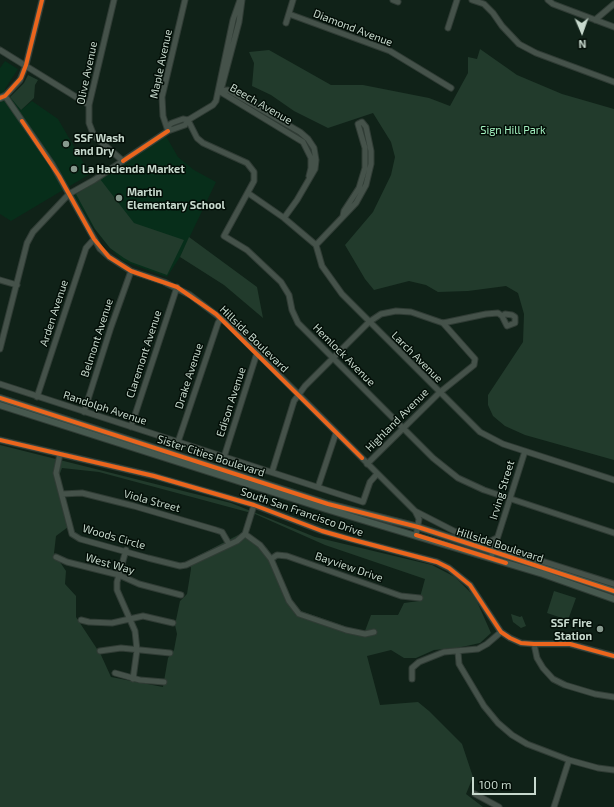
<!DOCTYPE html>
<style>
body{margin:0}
#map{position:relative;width:614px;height:807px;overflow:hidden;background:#102218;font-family:"Exo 2",sans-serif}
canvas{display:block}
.north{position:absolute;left:562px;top:12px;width:40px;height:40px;-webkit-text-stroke:3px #030e07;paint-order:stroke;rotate:178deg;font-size:11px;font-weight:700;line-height:16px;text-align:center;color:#c7d9cd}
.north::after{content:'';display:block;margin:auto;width:14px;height:18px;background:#c7d9cd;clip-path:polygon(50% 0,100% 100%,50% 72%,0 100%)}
.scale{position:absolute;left:472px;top:777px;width:64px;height:18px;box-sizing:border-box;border:2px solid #c7d9cd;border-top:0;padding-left:5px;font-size:12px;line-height:14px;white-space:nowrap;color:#c7d9cd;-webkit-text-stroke:3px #030e07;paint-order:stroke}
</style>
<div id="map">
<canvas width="614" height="807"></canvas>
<div class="north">N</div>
<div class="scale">100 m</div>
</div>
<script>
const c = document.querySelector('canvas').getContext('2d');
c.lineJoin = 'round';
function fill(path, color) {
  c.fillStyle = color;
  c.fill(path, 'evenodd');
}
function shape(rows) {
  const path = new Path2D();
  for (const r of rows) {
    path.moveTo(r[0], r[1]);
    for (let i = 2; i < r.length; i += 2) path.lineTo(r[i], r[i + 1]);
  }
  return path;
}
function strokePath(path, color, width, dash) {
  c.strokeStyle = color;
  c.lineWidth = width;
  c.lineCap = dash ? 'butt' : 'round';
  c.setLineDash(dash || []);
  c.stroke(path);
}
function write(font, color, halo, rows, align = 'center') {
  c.font = font + ' "Exo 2",sans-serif';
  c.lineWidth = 3;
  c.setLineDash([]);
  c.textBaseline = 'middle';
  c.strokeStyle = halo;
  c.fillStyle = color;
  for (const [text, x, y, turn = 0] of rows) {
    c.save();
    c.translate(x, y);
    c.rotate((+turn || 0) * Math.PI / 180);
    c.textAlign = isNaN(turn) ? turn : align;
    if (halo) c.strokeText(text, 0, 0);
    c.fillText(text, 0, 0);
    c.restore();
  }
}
fill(shape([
 [5,61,18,69,5,89,21,110,32,101,58,119,90,174,11,221,0,214,0,68],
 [166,136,178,157,194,170,216,182,180,257,167,277,123,261,108,246,93,227,74,195]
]), '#072e1a');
fill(shape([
 [480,49,517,75,562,94,614,109,614,460,525,435,505,426,493,416,488,405,488,395,523,342,524,314,518,293,506,286,468,291,438,292,426,285,409,281,374,290,365,279,345,245,373,212,391,175,395,157,391,142,373,113,328,128,294,111,271,95,252,86,254,63,249,52,269,50,331,85,363,85,429,98,450,106,468,73,468,57,477,59],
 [28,75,38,80,35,85,34,98,21,110,10,97,24,83],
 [100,179,134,223,184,240,167,275,131,262,124,258,110,248,95,229,76,194],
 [189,237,257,287,263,318,224,285,180,257],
 [0,445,231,503,315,537,432,565,455,577,475,597,491,633,480,643,457,648,434,650,416,658,404,658,391,650,367,656,380,705,418,702,429,711,462,744,473,777,466,794,483,807,0,807],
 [62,468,99,472,255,514,325,545,425,579,419,601,404,603,398,615,371,615,365,631,353,629,301,611,294,604,267,548,250,536,240,534,190,560,191,569,187,594,180,601,175,625,177,634,174,650,168,658,163,687,111,677,101,655,76,617,76,596,65,584,66,571,54,553,56,536,72,524,59,476],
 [554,591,576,598,568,620,547,613],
 [511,614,520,617,522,616,526,626,521,628,513,622]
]), '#223b2c');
const minor = shape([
 [42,0,26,65,20,80,5,96,52,164,100,249,109,257,131,271,164,282,190,295,227,323,415,511,419,519,416,535],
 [114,0,89,105,89,123,94,136,123,161],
 [393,0,398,2],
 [472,0,484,4,493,13,502,26,519,44,536,53,614,82],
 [548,0,553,4,614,27],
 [289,14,390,51,451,88],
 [595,20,614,4],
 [286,23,293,0],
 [448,28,457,0],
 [0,50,89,105],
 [219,91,228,90,300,132,308,139,314,148,316,160,315,169,297,200,284,218],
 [219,91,303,142,311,158,311,168,309,176],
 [219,91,222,86,239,22,242,0],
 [188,120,197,138,203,143,247,163,254,172,254,181,224,236,247,250,281,282,289,295,292,310,298,323,433,458,458,478,484,490,614,533],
 [169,130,169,125,172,123,183,119,188,120],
 [168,131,163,116,162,97,185,0],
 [248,193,284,218,316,245,322,266,342,294,480,432,503,444,614,480],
 [316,245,356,203,366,185,371,164,371,151,366,127,362,122,358,124,365,148,365,168,359,188,344,211,343,216],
 [0,280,17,285],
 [0,349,27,243,33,232,69,194,94,180,168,131,185,125,188,120,213,105,216,101,233,20,240,0],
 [0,384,363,502,370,482,377,474],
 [37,397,86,248,94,239],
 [84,412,111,327,131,271],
 [131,427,177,287],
 [0,440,154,476,254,505,322,531,350,539,437,562,449,568,470,585,501,632,510,638,521,643,534,644,570,644,614,656],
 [178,442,218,323,221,318],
 [60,454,56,473,72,534,80,539,148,558,180,566,186,565,237,541,245,534,254,505],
 [224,457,257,353],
 [367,464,439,393,474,365,475,359,443,323],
 [272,472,294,401,305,386,369,322,381,314,396,311,411,312,443,323,486,314,498,313,502,316,507,326,515,323,515,317,512,315,505,314,502,316],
 [318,487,336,433],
 [62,494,82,493,134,506,216,530,222,532,229,544],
 [415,511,454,531,481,542,489,542,497,538],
 [245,534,260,545,271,559,289,601,299,614,346,630,365,634,374,632],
 [497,538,498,545,504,549,614,584],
 [126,550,117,582,117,590,135,631,137,650,133,679],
 [492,555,525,451],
 [56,557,67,562,119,575,139,584,181,595],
 [271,559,277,555,287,556,401,596,420,598],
 [81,620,89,622,112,623,143,616,173,623],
 [534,644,537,658,543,668,553,679,565,685,595,694,614,697],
 [100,651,121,648,170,653],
 [458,652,459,664,484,706,498,723,512,735,527,744,569,760,598,768,614,770],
 [115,673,140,680,164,682],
 [412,679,412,668,419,662,444,652,478,649,487,644,501,632],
 [475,794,499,807],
 [554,807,569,760]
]);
const major = shape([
 [0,98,5,96],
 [0,398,328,504,418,527,614,591],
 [0,405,326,509,543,574,614,599]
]);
strokePath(minor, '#303c35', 7);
strokePath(major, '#303c35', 8);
strokePath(minor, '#45524a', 5);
strokePath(major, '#47594f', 6);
strokePath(shape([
 [0,98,5,96,21,78,26,65,42,0],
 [22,121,59,176,94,239,109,257,131,271,177,287,216,314,362,458],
 [123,161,168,131],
 [0,398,328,504,418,527,614,591],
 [0,440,154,476,254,505,322,531,350,539,437,562,449,568,470,585,501,632,510,638,521,643,534,644,570,644,614,656],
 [416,535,506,563]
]), '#eb651d', 4);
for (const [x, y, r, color] of [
 [66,144,4,"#87998e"],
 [74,169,4,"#87998e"],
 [119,198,4,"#87998e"],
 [600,629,4,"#87998e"]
]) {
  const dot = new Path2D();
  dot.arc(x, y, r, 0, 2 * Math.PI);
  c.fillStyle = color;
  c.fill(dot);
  strokePath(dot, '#030e07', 1.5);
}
write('11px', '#c7d9cd', '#030e07', [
 ["Diamond Avenue",353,28,21],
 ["Maple Avenue",161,64,-78],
 ["Olive Avenue",87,73,-78],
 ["Beech Avenue",261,104,30],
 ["Arden Avenue",54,313,-72],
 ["Belmont Avenue",97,338,-72],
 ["Hillside Boulevard",254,339,44],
 ["Claremont Avenue",144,354,-72],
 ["Hemlock Avenue",344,355,45],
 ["Larch Avenue",417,357,45],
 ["Drake Avenue",189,376,-72],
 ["Edison Avenue",231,402,-72],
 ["Randolph Avenue",105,408,18],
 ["Highland Avenue",397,420,-45],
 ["Sister Cities Boulevard",211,456,18],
 ["Irving Street",502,490,-73],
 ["Viola Street",152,501,15],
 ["South San Francisco Drive",302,512,19],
 ["Woods Circle",114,537,16],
 ["Hillside Boulevard",500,545,18],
 ["West Way",110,564,16],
 ["Bayview Drive",349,567,19]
]);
write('11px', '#a2efbf', '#030e07', [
 ["Sign Hill Park",513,130]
]);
write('bold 11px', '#c7d9cd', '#030e07', [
 ["SSF Wash",74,138],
 ["and Dry",74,151],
 ["La Hacienda Market",82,169],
 ["Martin",127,192],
 ["Elementary School",127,205],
 ["SSF Fire",592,623,"right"],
 ["Station",592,636,"right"]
], 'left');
</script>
